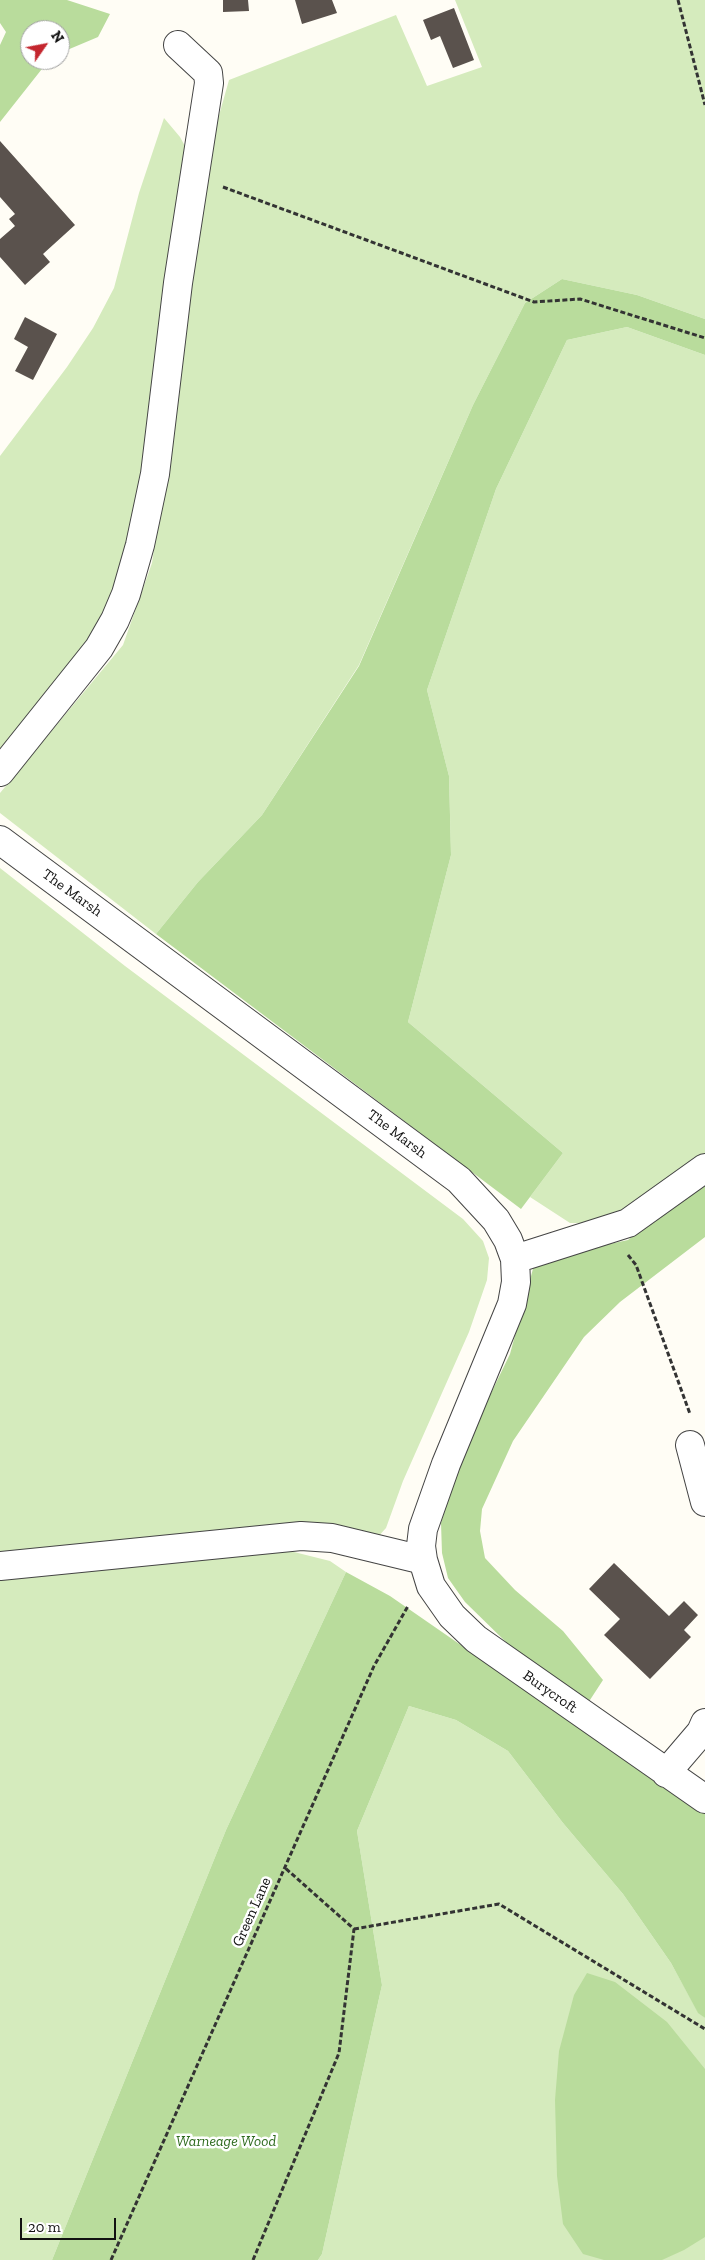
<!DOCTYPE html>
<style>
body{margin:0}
#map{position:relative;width:705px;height:2260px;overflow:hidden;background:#fffdf5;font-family:"Zilla Slab",serif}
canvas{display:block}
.north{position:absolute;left:20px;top:20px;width:50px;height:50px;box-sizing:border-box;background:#fff;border:1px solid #a0a0a0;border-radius:50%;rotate:57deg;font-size:14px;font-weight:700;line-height:20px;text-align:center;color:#111}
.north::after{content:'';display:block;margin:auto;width:18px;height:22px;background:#c4262e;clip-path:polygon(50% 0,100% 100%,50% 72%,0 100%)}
.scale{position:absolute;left:20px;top:2218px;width:96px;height:22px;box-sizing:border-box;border:2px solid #111;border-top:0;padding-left:6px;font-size:15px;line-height:18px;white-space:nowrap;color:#111;-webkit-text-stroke:4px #fff;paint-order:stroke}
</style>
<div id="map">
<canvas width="705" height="2260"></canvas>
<div class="north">N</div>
<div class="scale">20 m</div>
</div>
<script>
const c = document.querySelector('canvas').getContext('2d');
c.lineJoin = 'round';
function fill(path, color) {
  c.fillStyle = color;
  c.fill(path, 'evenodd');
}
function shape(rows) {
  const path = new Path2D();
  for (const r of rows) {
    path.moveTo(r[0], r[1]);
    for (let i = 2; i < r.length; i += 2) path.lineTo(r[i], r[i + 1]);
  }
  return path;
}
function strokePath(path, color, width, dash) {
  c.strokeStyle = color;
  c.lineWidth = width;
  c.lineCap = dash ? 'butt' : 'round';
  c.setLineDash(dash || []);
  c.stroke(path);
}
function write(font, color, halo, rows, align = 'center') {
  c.font = font + ' "Zilla Slab",serif';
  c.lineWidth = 5;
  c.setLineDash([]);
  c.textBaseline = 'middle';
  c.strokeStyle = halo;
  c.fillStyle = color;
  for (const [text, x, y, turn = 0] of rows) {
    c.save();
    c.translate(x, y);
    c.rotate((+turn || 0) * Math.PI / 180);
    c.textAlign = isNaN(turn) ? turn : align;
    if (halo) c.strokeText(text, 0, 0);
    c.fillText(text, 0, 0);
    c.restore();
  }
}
fill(shape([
 [455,0,705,0,705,319,637,295,562,279,525,303,473,405,359,665,262,815,198,882,156,934,0,813,0,793,123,645,152,563,214,133,229,80,396,15,427,86,482,67],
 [164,118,180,137,186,148,142,490,105,619,0,755,0,456,67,367,93,328,114,288,139,193],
 [627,327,705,355,705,1155,663,1185,600,1223,570,1223,530,1197,563,1153,408,1022,451,855,449,776,427,690,496,489,567,340],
 [0,868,125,966,463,1219,483,1241,489,1258,487,1280,469,1332,403,1481,386,1528,376,1539,0,1555],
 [286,1550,330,1561,346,1572,226,1830,52,2260,0,2260,0,1576],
 [409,1706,456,1720,508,1751,563,1823,623,1894,671,1963,698,2012,705,2018,705,2260,318,2260,322,2254,382,1985,357,1831]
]), '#d5ebbd');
fill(shape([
 [0,0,67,0,110,14,98,37,60,53,60,30,30,30,30,60,49,60,0,122,0,45,6,32,0,23],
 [562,279,637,295,705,319,705,355,627,327,567,340,496,489,427,690,449,776,451,855,408,1022,563,1153,521,1209,156,934,198,882,262,815,359,666,473,405,525,303],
 [705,1179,705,1237,620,1302,584,1337,513,1441,482,1509,480,1531,485,1558,515,1590,563,1631,603,1680,588,1703,509,1645,465,1602,448,1578,442,1553,441,1523,462,1453,510,1354,534,1265,576,1245,605,1245,628,1240],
 [346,1572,390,1596,705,1814,705,2018,698,2013,671,1963,623,1894,563,1823,508,1751,456,1720,409,1706,357,1831,382,1985,322,2254,318,2260,52,2260,226,1830],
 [587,1973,615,1982,667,2022,705,2069,705,2237,684,2250,662,2260,604,2260,583,2254,563,2224,557,2176,555,2100,559,2051,574,1995]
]), '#b9dc9c');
fill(shape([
 [223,0,248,0,249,11,223,12],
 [295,0,332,0,337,13,302,24],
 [454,8,474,60,453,68,440,36,431,40,423,20],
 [0,141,75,225,43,254,50,262,25,285,0,257,0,239,15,226,9,219,15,214,0,197],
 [25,317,57,334,33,380,15,371,28,347,14,339],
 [614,1563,669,1616,684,1601,698,1615,684,1630,691,1637,650,1679,604,1635,620,1619,589,1589]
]), '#5a524d');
const minor = shape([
 [0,772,99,648,115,620,126,594,140,545,155,474,178,283,209,83,208,73,178,45],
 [0,840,459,1180,496,1220,508,1240,515,1259,516,1282,512,1304,446,1464,423,1529,421,1546,423,1560,431,1586,452,1616,476,1639,705,1799],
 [515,1259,628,1223,705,1168],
 [690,1445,705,1502],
 [0,1566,301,1536,332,1538,423,1560],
 [666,1773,701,1732,705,1723]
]);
strokePath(minor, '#444', 30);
strokePath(shape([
 [678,0,705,105],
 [223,187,534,302,580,299,705,338],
 [628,1255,636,1265,690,1414],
 [354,1929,499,1904,705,2029],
 [111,2260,374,1666,408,1606],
 [253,2260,339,2053,354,1929,284,1867]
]), '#333', 3, [5, 2.5]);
strokePath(minor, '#fff', 28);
write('15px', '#111', '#fff', [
 ["The Marsh",72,893,36],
 ["The Marsh",397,1134,37],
 ["Burycroft",550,1692,35],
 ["Green Lane",252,1912,-66]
]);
write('italic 15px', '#2f6b1f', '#fff', [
 ["Warneage Wood",226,2142]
]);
</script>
